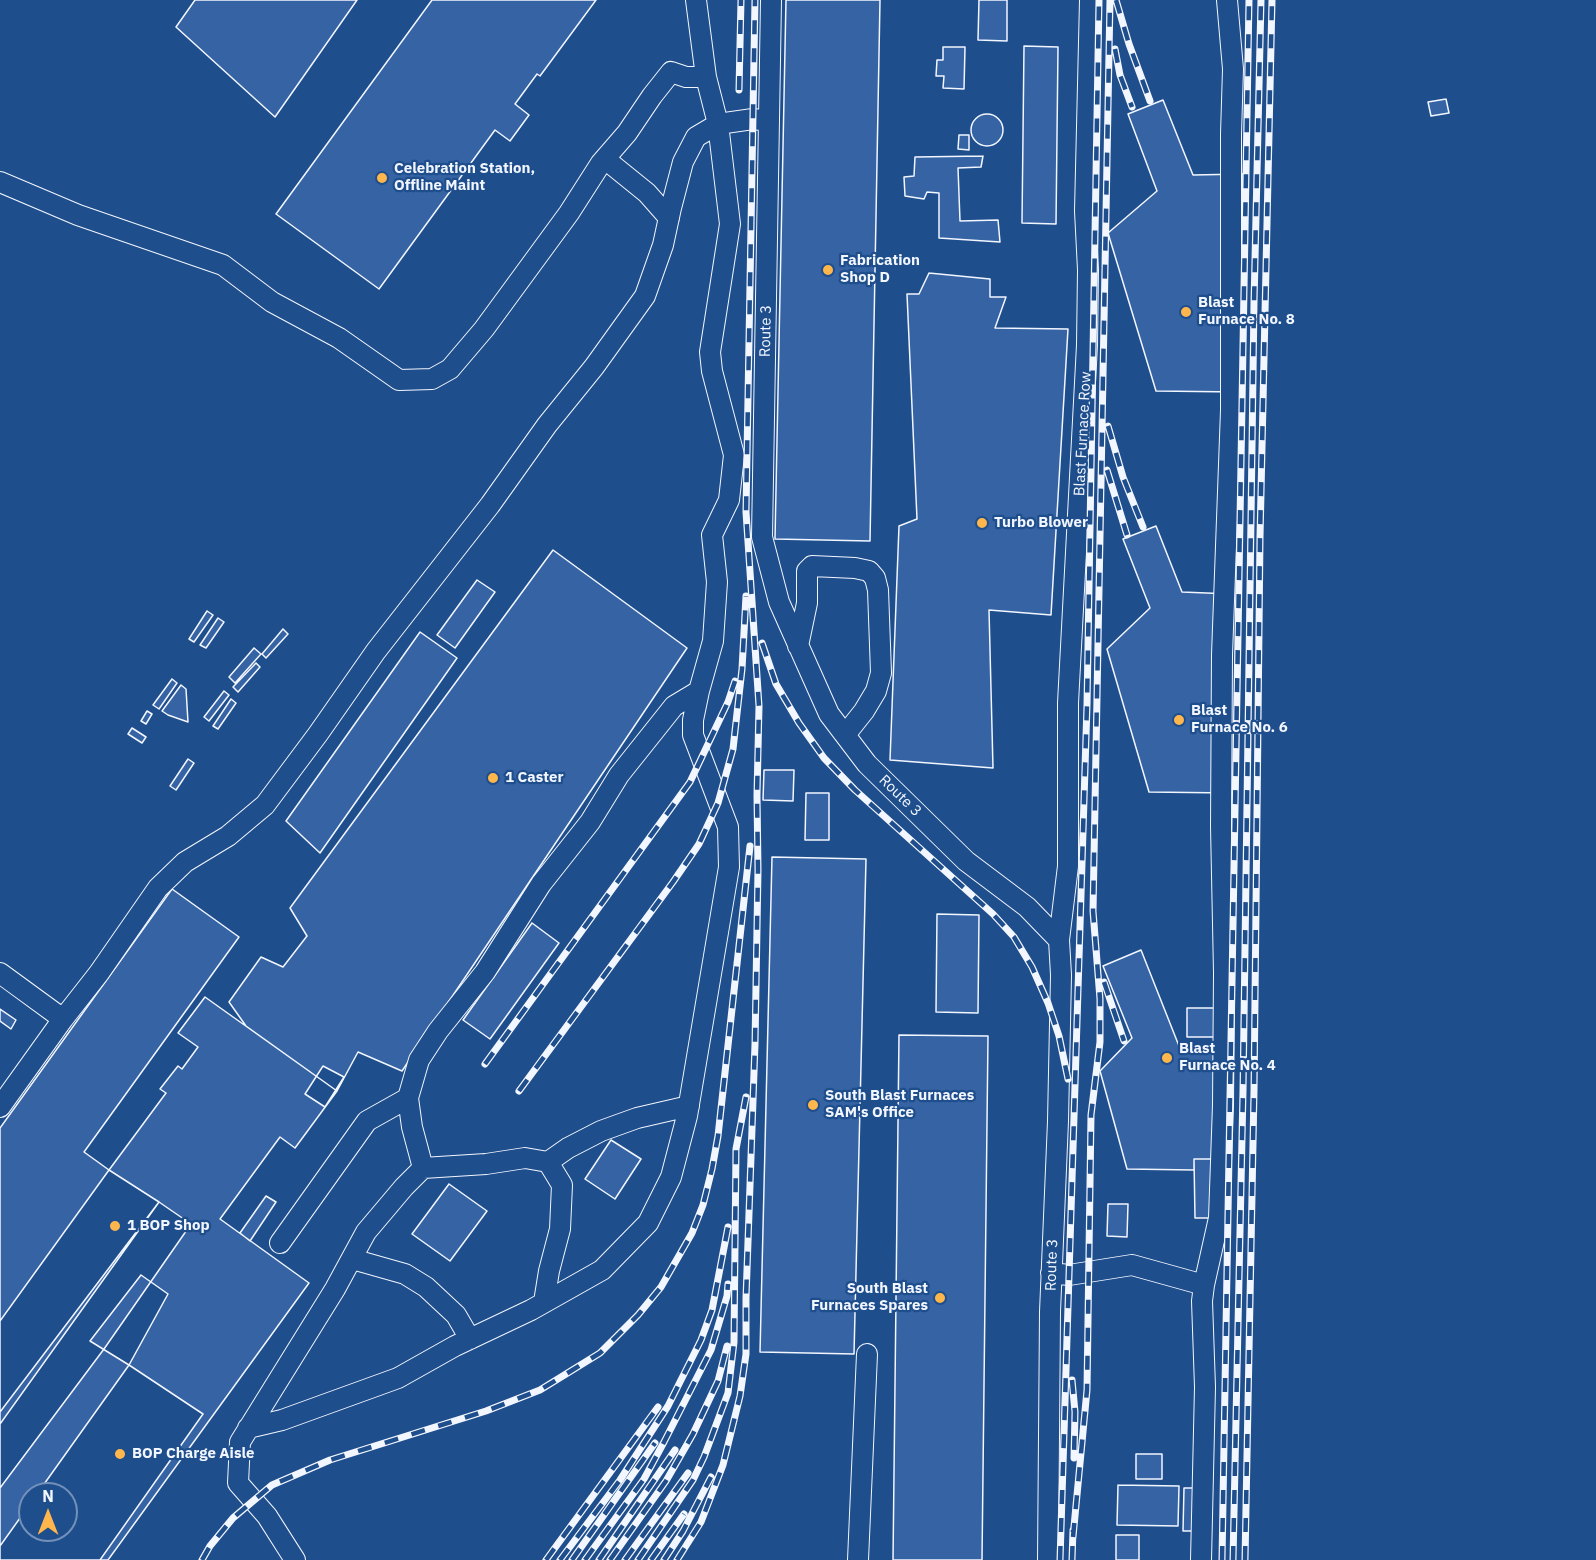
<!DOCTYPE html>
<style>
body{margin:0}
#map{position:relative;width:1596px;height:1560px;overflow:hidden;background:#1f4e8c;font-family:"IBM Plex Sans",sans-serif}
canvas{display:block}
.north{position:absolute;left:18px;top:1482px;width:60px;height:60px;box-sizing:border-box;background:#1f4e8c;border:2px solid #7391ba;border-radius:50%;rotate:0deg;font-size:16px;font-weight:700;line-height:24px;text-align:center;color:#f2f6ff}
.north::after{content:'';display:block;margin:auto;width:21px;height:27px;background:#ffb74d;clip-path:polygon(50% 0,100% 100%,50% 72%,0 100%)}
</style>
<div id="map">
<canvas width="1596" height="1560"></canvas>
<div class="north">N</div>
</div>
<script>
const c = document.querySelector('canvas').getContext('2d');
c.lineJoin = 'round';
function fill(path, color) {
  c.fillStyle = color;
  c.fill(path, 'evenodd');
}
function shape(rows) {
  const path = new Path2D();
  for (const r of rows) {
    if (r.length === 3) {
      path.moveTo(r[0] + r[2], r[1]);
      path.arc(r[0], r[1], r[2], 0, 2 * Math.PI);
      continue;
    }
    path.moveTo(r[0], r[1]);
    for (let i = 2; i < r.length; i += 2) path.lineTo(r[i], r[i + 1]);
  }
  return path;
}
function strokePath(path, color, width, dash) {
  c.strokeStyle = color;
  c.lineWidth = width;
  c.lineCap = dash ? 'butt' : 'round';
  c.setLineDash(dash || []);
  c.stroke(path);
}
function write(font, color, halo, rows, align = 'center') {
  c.font = font + ' "IBM Plex Sans",sans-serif';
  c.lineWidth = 4.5;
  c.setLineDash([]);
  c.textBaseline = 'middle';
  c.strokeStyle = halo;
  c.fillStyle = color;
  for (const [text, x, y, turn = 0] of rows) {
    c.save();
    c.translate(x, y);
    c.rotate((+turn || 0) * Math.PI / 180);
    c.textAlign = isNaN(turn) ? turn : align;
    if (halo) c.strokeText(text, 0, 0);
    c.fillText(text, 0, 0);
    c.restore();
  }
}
const building = shape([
 [195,0,357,0,275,117,176,27,195,0],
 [432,0,596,0,540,76,537,74,515,104,529,115,510,141,495,130,379,289,276,214,432,0],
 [786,0,880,0,870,541,775,539,786,0],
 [979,0,1007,0,1007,41,978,40,979,0],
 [1024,46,1058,47,1056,224,1022,223,1024,46],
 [943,47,965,47,964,89,943,88,944,76,936,76,937,60,943,60,943,47],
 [1446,99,1449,113,1431,116,1428,102,1446,99],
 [1163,100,1193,175,1243,174,1238,392,1156,391,1108,233,1157,191,1128,114,1163,100],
 [987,130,16],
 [959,135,969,135,969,150,958,149,959,135],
 [983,156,981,167,958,168,960,221,998,220,1000,242,939,238,939,193,927,192,924,199,905,196,904,177,914,176,915,157,983,156],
 [929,273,990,279,990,297,1006,297,995,328,1068,329,1051,615,989,610,993,768,890,760,899,526,917,519,907,294,919,294,929,273],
 [1156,526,1182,592,1231,594,1229,793,1149,792,1107,649,1150,608,1123,539,1156,526],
 [553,550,687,648,402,1071,358,1052,337,1091,246,1026,229,1002,261,957,283,967,307,936,290,908,553,550],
 [477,580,495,592,455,648,437,635,477,580],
 [207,611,213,615,194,642,189,639,207,611],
 [218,618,224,622,206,648,200,645,218,618],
 [283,629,288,634,266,658,262,654,283,629],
 [420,632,457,658,320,853,286,821,420,632],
 [254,648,261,654,235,683,229,677,254,648],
 [256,663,260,667,238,692,233,687,256,663],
 [172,679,177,683,159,709,153,705,172,679],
 [181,685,186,689,188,722,168,715,162,711,181,685],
 [224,691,229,695,209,721,204,717,224,691],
 [231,699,236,703,218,729,213,726,231,699],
 [147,711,152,714,146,724,141,721,147,711],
 [132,728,146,737,142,743,128,734,132,728],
 [188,759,194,763,176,790,170,786,188,759],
 [764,770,794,770,793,801,763,800,764,770],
 [806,793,829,793,829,840,805,840,806,793],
 [772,857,866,859,854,1354,760,1352,772,857],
 [172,889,239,937,84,1152,109,1170,166,1093,160,1089,178,1066,182,1069,198,1047,178,1033,205,997,337,1091,295,1148,280,1137,220,1219,309,1283,108,1560,0,1560,0,1128,172,889],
 [30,1494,66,1494,66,1530,30,1530,30,1494],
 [937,914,979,915,978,1013,936,1012,937,914],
 [532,923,559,943,490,1039,463,1020,532,923],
 [1141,950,1179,1046,1223,1046,1212,1159,1194,1159,1194,1170,1127,1169,1100,1071,1132,1038,1103,966,1141,950],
 [1187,1008,1216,1008,1216,1037,1187,1037,1187,1008],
 [0,1009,16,1020,11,1029,0,1021,0,1009],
 [899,1035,988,1036,982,1560,893,1560,899,1035],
 [323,1066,344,1077,325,1107,305,1094,323,1066],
 [611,1140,641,1159,615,1199,585,1179,611,1140],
 [1194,1159,1212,1159,1213,1218,1195,1218,1194,1159],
 [109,1170,159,1202,0,1424,0,1321,109,1170],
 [449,1184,487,1211,450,1261,412,1234,449,1184],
 [266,1196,276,1202,250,1241,240,1233,266,1196],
 [159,1202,191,1224,104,1349,0,1488,0,1412,159,1202],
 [1108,1204,1128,1204,1127,1237,1107,1236,1108,1204],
 [141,1275,168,1294,129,1365,90,1341,141,1275],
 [129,1365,203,1414,100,1560,0,1560,0,1546,30,1504,30,1530,66,1530,66,1494,37,1494,129,1365],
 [1136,1454,1162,1454,1162,1479,1136,1479,1136,1454],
 [1118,1485,1179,1486,1178,1526,1117,1525,1118,1485],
 [1184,1488,1194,1488,1193,1531,1183,1531,1184,1488],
 [1116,1535,1139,1535,1139,1560,1116,1560,1116,1535]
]);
fill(building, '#3563a3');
strokePath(building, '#f2f6ff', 1.5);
const minor = shape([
 [696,0,706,77],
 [771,0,762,537,779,602,829,714,867,764,966,861,1027,907,1059,940,1061,975,1058,1121,1050,1312,1048,1560],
 [605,159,647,193,669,218],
 [0,182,78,215,223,265,272,302,339,338,399,380,432,379,450,369,484,329,569,213,601,163,627,133,652,96,671,72,686,77,706,77,718,124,730,224,710,352,712,371,734,455,729,500,712,535,717,582,713,641,699,691,674,706,619,775,590,822,541,884,485,972,438,1031,419,1060,408,1098,412,1127,423,1168,404,1187,366,1232,335,1289,240,1442,238,1483,267,1516,295,1560],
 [798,646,807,603,807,571,812,566,855,568,869,571,875,578,878,590,881,673,876,691,864,711,845,735],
 [1059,940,1068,866,1068,703,1087,345,1088,270,1085,211,1090,0],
 [0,973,63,1019,99,973,158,888,185,862,228,836,265,805,318,734,376,651,490,505,547,425,594,367,645,296,663,245,671,208,683,162,696,137,718,124,753,119,769,121],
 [0,1107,63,1019],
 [548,1162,568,1148,601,1131,637,1118,689,1106],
 [423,1168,486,1164,525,1158,548,1162,562,1185,560,1229,549,1271,544,1302],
 [280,1243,367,1121,408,1098],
 [352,1259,405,1274,426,1287,456,1315,470,1339],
 [1051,1273,1069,1275,1132,1265,1204,1285],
 [248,1428,282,1420,398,1378,455,1346,531,1310,602,1270,648,1223,671,1177,687,1116,729,867,728,827,693,735,693,720,699,691],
 [858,1560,867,1354],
 [1201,1560,1205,1387,1202,1301,1204,1285,1219,1218,1223,1105,1224,973,1221,826,1222,655,1231,410,1231,134,1233,69,1227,0]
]);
strokePath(minor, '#f2f6ff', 22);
strokePath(minor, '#1f4e8c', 20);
const rail = shape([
 [1116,0,1129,44,1150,101],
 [1115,49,1120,75,1132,107],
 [739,90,741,0],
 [1108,426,1123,477,1143,527],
 [1107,470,1127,535],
 [762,643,776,684,799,723,824,758,855,790,993,914,1014,937,1032,967,1048,1003,1059,1036,1068,1079],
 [1104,982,1124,1041],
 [485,1064,690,782,728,702,735,681],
 [519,1091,673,882,699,844,718,803,733,749,742,669,746,596],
 [1072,1380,1075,1412,1074,1458],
 [1073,1537,1087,1390,1091,1115,1100,1042,1100,999,1093,911,1110,0],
 [202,1560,210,1546,233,1518,272,1485,330,1460,486,1411,540,1390,600,1353,638,1315,661,1287,692,1233,703,1205,712,1169,718,1136,750,846],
 [546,1560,658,1407],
 [560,1560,620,1480,668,1406,701,1340,712,1310,728,1227],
 [572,1560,655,1443],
 [585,1560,644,1479,664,1442,711,1350,727,1296,728,1284],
 [599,1560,675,1450],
 [610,1560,666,1481,693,1434,718,1381,727,1346],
 [625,1560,688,1473],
 [638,1560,693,1480,704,1457,728,1393,734,1342,736,1149,746,1097],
 [651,1560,684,1514],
 [664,1560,683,1531,711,1477],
 [677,1560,701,1522,723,1465,740,1396,746,1354,746,1298,755,1044,758,870,757,795,759,706,746,512,755,0],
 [1060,1560,1087,705,1099,0],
 [1072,1560,1073,1530],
 [1222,1560,1249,0],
 [1233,1560,1243,1091,1254,303,1261,0],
 [1245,1560,1254,1091,1260,537,1272,0]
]);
strokePath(rail, '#f2f6ff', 7);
strokePath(rail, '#1f4e8c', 4.5, [14]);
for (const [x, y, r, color] of [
 [382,178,6,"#ffb74d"],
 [828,270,6,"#ffb74d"],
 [1186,312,6,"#ffb74d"],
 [982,523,6,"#ffb74d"],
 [1179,720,6,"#ffb74d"],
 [493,778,6,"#ffb74d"],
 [1167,1058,6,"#ffb74d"],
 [813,1105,6,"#ffb74d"],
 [115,1226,6,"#ffb74d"],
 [940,1298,6,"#ffb74d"],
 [120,1454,6,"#ffb74d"]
]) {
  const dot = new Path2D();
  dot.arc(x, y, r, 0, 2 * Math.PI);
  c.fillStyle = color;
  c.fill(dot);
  strokePath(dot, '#1f4e8c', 2);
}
write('bold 15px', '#f2f6ff', '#1f4e8c', [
 ["Celebration Station,",394,169],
 ["Offline Maint",394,186],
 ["Fabrication",840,261],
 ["Shop D",840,278],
 ["Blast",1198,303],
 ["Furnace No. 8",1198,320],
 ["Turbo Blower",994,523],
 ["Blast",1191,711],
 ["Furnace No. 6",1191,728],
 ["1 Caster",505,778],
 ["Blast",1179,1049],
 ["Furnace No. 4",1179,1066],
 ["South Blast Furnaces",825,1096],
 ["SAM's Office",825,1113],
 ["1 BOP Shop",127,1226],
 ["South Blast",928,1289,"right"],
 ["Furnaces Spares",928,1306,"right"],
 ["BOP Charge Aisle",132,1454]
], 'left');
write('15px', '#f2f6ff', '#1f4e8c', [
 ["Route 3",766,331,-89],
 ["Blast Furnace Row",1083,434,-87],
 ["Route 3",900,796,44],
 ["Route 3",1052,1265,-88]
]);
</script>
